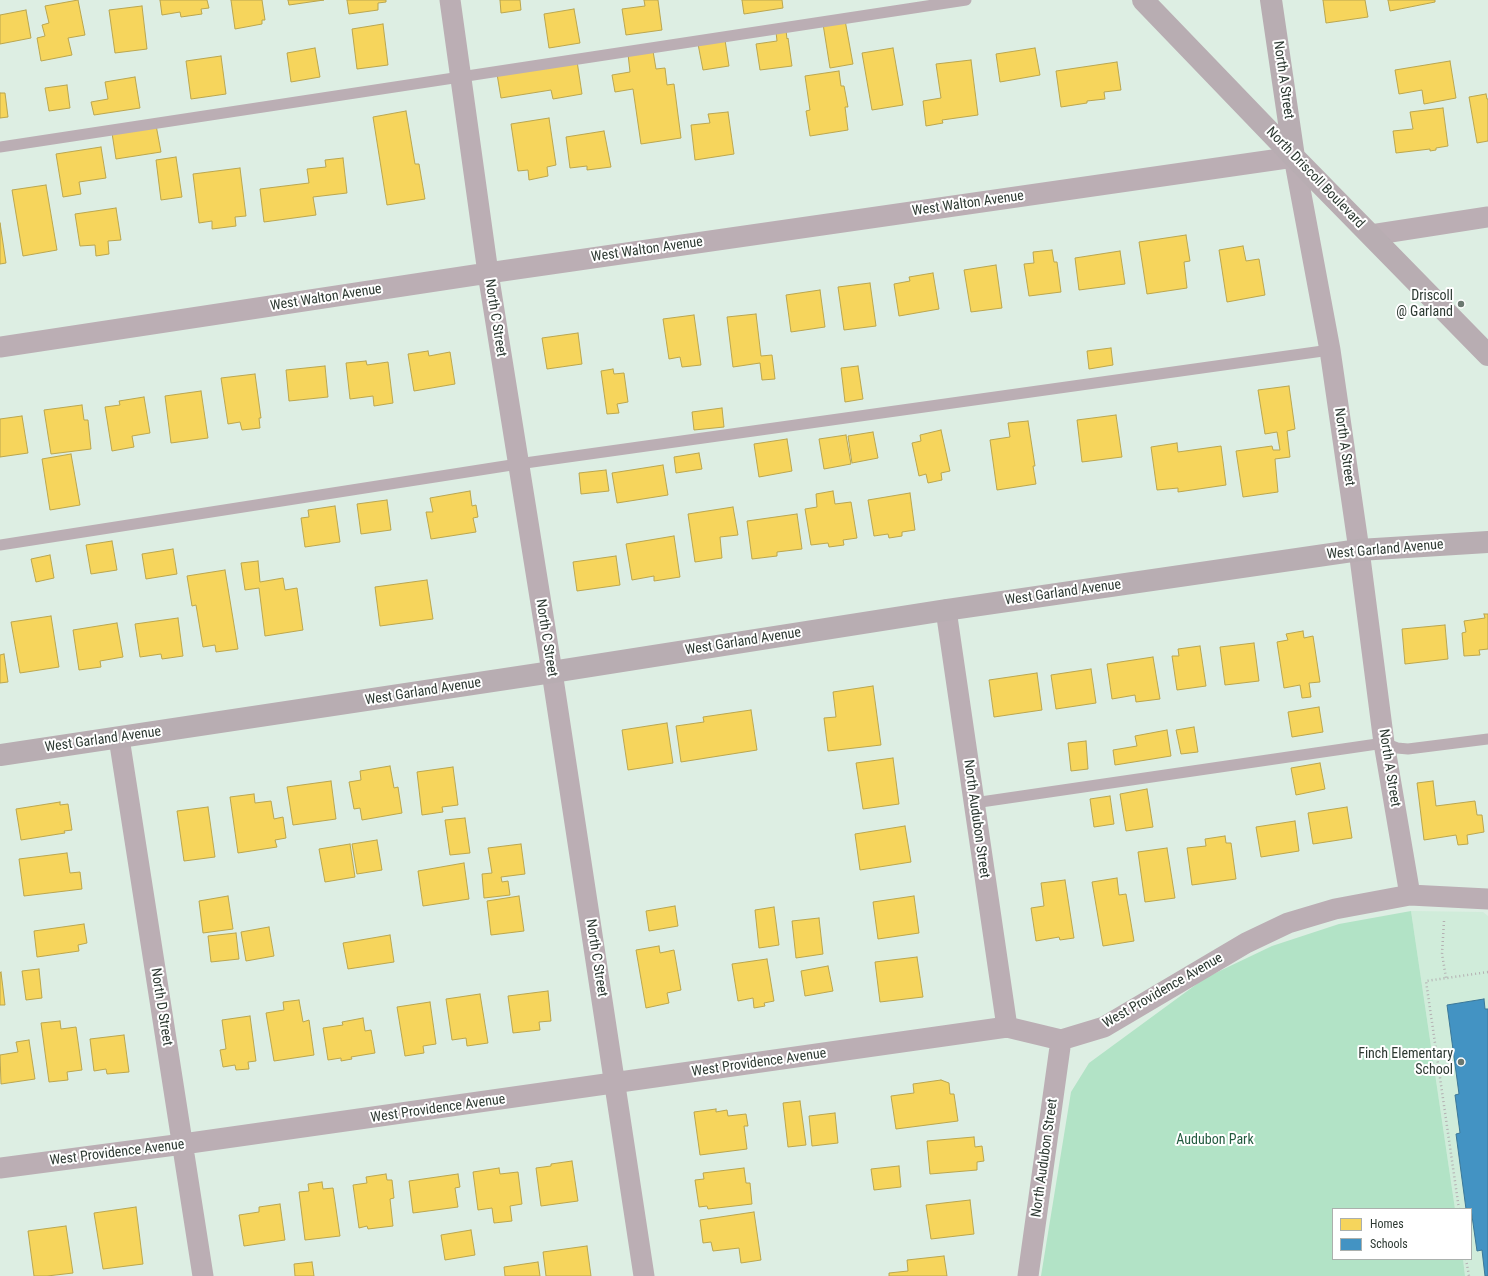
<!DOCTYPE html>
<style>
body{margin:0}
#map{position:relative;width:1488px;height:1276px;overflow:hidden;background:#ddeee3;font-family:"Roboto Condensed",sans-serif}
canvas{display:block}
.legend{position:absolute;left:1332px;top:1208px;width:140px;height:52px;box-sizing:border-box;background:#fff;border:1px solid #abb0ad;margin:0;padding:5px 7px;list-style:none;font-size:12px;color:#2d3932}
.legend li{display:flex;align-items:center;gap:8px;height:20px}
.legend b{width:20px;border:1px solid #abb0ad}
</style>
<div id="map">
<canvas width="1488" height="1276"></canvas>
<ul class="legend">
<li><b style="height:11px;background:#f6d55c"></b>Homes</li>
<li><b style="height:11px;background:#4393c3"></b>Schools</li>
</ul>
</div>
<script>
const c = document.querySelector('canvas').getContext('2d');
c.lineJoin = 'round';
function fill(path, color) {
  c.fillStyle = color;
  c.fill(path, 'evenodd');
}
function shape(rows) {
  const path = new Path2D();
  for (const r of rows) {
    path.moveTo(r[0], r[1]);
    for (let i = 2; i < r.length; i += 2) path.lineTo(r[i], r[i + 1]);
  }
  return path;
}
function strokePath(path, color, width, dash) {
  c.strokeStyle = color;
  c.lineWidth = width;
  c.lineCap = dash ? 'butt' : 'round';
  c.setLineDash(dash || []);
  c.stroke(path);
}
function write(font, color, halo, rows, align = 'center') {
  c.font = font + ' "Roboto Condensed",sans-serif';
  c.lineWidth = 4;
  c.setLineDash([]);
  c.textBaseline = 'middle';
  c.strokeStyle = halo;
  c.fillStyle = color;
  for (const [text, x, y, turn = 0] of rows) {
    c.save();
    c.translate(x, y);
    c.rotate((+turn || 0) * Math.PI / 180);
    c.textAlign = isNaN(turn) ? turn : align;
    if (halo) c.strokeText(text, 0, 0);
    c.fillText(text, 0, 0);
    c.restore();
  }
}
fill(shape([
 [1411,911,1483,912,1488,916,1488,1276,1465,1276,1463,1259,1471,1259,1471,1209,1455,1209]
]), '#d0ecda');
fill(shape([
 [1411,911,1455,1209,1333,1209,1333,1259,1463,1259,1465,1276,1041,1276,1071,1092,1089,1063,1205,978,1272,946,1339,924]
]), '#b2e3c6');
const homes = shape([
 [78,0,85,35,68,38,72,55,41,61,37,38,45,36,42,25,49,23,45,6,78,0],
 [160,0,207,0,209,8,201,9,202,14,181,17,180,12,162,15,160,0],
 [231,0,262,0,265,20,262,20,262,24,235,29,231,0],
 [288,0,324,0,289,5,288,0],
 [347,0,386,0,386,2,378,3,378,10,349,14,347,0],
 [500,0,520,0,521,10,501,13,500,0],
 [644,0,658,0,662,30,626,35,622,9,645,6,644,0],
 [742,0,782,0,783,8,744,14,742,0],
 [1323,0,1365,0,1368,17,1326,23,1323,0],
 [1388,0,1435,0,1435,2,1390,11,1388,0],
 [142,6,147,49,115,53,109,10,142,6],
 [574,9,580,43,549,48,544,14,574,9],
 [26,10,31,38,0,44,0,15,26,10],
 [845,20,853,64,830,68,823,24,845,20],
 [383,24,388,65,357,69,352,29,383,24],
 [786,30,787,39,788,38,792,66,760,70,756,44,777,41,776,32,786,30],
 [725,40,729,66,703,70,698,44,725,40],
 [315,48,320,77,291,82,287,53,315,48],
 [893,48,903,105,872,110,862,53,893,48],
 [1035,48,1040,75,1000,82,996,54,1035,48],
 [653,51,656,69,665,68,667,85,674,84,681,138,641,144,633,89,615,92,612,75,630,72,628,54,653,51],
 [221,56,226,94,191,99,186,61,221,56],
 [971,60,978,115,942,120,943,123,926,126,923,101,941,98,936,64,971,60],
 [577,61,582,94,553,99,551,90,501,98,497,74,577,61],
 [1450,61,1456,98,1424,104,1422,90,1399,94,1395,70,1450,61],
 [1117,62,1121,90,1104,92,1105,99,1087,101,1087,103,1061,107,1056,71,1117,62],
 [839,71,841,86,844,86,848,107,845,107,848,130,810,136,806,111,810,110,805,76,839,71],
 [135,77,140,108,94,115,91,102,108,99,105,82,135,77],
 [67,85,70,108,49,111,45,88,67,85],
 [0,93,5,93,8,117,0,118,0,93],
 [1486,94,1487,99,1488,99,1488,141,1477,143,1469,97,1486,94],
 [1443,108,1448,146,1436,148,1436,150,1430,151,1430,149,1396,153,1393,131,1413,129,1410,112,1443,108],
 [406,111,415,164,419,164,425,199,387,205,373,117,406,111],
 [728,112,734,154,695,160,691,125,710,123,708,114,728,112],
 [549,118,556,165,547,167,548,176,529,180,528,170,518,171,511,124,549,118],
 [156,125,161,152,116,159,112,133,156,125],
 [604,131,611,167,587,170,587,166,570,168,566,137,604,131],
 [101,147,106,178,79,182,81,194,63,197,56,154,101,147],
 [176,157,182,197,161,200,156,160,176,157],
 [343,158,347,193,313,197,316,215,264,222,260,189,309,183,307,169,326,167,325,160,343,158],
 [240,168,246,216,235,217,236,226,212,229,212,221,199,223,193,174,240,168],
 [46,185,57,250,23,256,12,190,46,185],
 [116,208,121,240,108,241,109,254,96,256,95,245,80,246,75,214,116,208],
 [0,223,6,263,0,264,0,223],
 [1186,235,1190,261,1184,262,1187,288,1147,294,1139,242,1186,235],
 [1243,246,1246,261,1259,259,1265,295,1227,302,1219,250,1243,246],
 [1052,250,1054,262,1057,262,1061,292,1029,296,1024,264,1034,263,1033,252,1052,250],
 [1120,251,1125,284,1079,290,1075,258,1120,251],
 [996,265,1002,308,971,312,964,270,996,265],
 [933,273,939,309,899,316,894,284,910,281,909,277,933,273],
 [870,283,876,326,844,330,838,287,870,283],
 [820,290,825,327,791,332,786,295,820,290],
 [756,314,761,356,772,355,775,379,762,380,760,363,733,367,727,317,756,314],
 [694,315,701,365,682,367,680,357,669,359,663,319,694,315],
 [578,333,582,364,547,369,542,338,578,333],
 [1111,348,1113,365,1089,369,1087,351,1111,348],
 [428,351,429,356,450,352,455,384,414,391,408,354,428,351],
 [366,361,367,365,388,362,393,403,374,406,373,396,350,399,346,363,366,361],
 [325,366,328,397,289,401,286,370,325,366],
 [858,366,863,399,845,402,841,368,858,366],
 [613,369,614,374,624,373,628,402,617,404,619,413,607,414,601,371,613,369],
 [255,374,261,418,259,418,260,428,242,430,240,422,228,424,221,378,255,374],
 [1289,386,1295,429,1287,431,1290,457,1275,459,1278,492,1243,497,1236,451,1272,446,1273,450,1280,450,1277,432,1265,434,1258,390,1289,386],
 [201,391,208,438,171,443,165,396,201,391],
 [144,397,150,433,132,436,134,447,112,451,105,407,120,405,119,401,144,397],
 [82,405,84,420,88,420,91,449,51,454,44,410,82,405],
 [722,408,724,427,694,430,692,412,722,408],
 [1116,415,1122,457,1082,462,1077,420,1116,415],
 [22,416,28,453,0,457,0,419,22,416],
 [1028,421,1035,466,1033,466,1036,484,997,490,990,440,1010,437,1008,423,1028,421],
 [941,430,950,471,941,473,942,480,928,483,926,474,919,476,912,443,921,441,920,435,941,430],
 [873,432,878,458,852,463,848,436,873,432],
 [846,435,851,464,824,469,819,439,846,435],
 [787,439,792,471,759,477,754,444,787,439],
 [1177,443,1178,452,1221,446,1226,485,1178,492,1178,488,1157,490,1151,447,1177,443],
 [699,453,702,469,676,473,674,457,699,453],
 [71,454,80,505,50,510,42,459,71,454],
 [663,465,668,495,617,503,612,473,663,465],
 [606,470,609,491,581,494,579,473,606,470],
 [470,491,472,506,476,505,478,517,473,518,476,532,431,539,426,512,433,512,430,498,470,491],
 [833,491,835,504,851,502,857,538,843,540,844,545,829,547,828,543,811,545,805,509,817,507,816,494,833,491],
 [910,493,915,530,902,532,902,536,889,538,888,534,874,536,868,500,910,493],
 [387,500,391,530,361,534,357,504,387,500],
 [335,506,340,542,305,547,301,518,309,517,308,510,335,506],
 [733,507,738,535,720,537,722,558,695,562,688,514,733,507],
 [797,514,802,549,777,552,777,556,752,559,747,521,797,514],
 [674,536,680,577,654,581,654,576,632,580,626,544,674,536],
 [112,541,117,570,91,574,86,545,112,541],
 [173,549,177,574,146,579,142,554,173,549],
 [50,555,54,578,36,582,31,559,50,555],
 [616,556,620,585,577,591,573,562,616,556],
 [258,561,260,582,283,578,285,590,297,588,303,630,265,636,259,588,245,590,241,563,258,561],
 [225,570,238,649,216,652,215,645,203,647,196,605,192,606,187,576,225,570],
 [427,580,433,619,380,626,375,587,427,580],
 [1484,614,1488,614,1488,649,1479,650,1480,655,1464,656,1462,633,1466,632,1464,621,1485,618,1484,614],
 [51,616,59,667,20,673,11,622,51,616],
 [178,618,183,656,162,659,161,654,140,657,135,624,178,618],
 [117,623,123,657,100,661,101,667,79,670,73,630,117,623],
 [1445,625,1448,659,1405,664,1402,629,1445,625],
 [1303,631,1304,638,1313,636,1320,682,1309,683,1311,697,1302,698,1300,685,1284,688,1277,642,1288,640,1286,634,1303,631],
 [1254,643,1259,681,1225,685,1220,647,1254,643],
 [1200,646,1206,686,1177,690,1172,656,1179,656,1178,649,1200,646],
 [4,654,8,682,0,683,0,655,4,654],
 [1153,657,1160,699,1136,702,1135,695,1112,699,1107,664,1153,657],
 [1091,669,1096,703,1056,709,1051,675,1091,669],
 [1037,673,1042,710,994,717,989,680,1037,673],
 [873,686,881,745,828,751,824,718,836,717,833,692,873,686],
 [1319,707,1323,732,1292,737,1288,712,1319,707],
 [751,710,757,750,681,762,676,726,704,722,703,717,751,710],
 [667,723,673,763,628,770,622,730,667,723],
 [1194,727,1198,752,1181,754,1176,730,1194,727],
 [1167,730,1171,756,1115,765,1113,750,1137,746,1135,736,1167,730],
 [1086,741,1088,769,1071,771,1068,743,1086,741],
 [893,758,899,804,863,809,856,763,893,758],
 [1320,763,1325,789,1296,795,1291,768,1320,763],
 [390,766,394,788,398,787,402,813,362,820,360,808,354,809,349,782,361,780,360,771,390,766],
 [453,767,458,805,442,807,443,812,422,815,417,772,453,767],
 [331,781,336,819,293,825,287,787,331,781],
 [1433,781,1436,806,1475,801,1477,815,1482,815,1484,832,1467,835,1468,844,1458,845,1456,835,1424,840,1417,783,1433,781],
 [1147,789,1153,827,1126,831,1120,794,1147,789],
 [254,794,255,803,271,801,274,819,283,817,286,838,275,840,277,847,238,853,230,797,254,794],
 [1110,796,1114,824,1094,827,1090,799,1110,796],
 [60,802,60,805,68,804,72,830,64,831,65,833,21,840,16,809,60,802],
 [208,807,215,857,184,861,177,811,208,807],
 [1347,807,1352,838,1313,844,1308,813,1347,807],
 [465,818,470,853,450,855,445,820,465,818],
 [1295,821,1299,851,1261,857,1256,827,1295,821],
 [905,826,911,862,860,870,855,834,905,826],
 [1225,836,1226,843,1231,843,1236,879,1192,885,1187,848,1206,846,1205,839,1225,836],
 [377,840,382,870,357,874,352,844,377,840],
 [350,844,355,877,325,882,319,849,350,844],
 [521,844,525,874,501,877,502,882,508,881,510,895,484,898,482,874,492,873,488,848,521,844],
 [1167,848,1175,898,1145,902,1138,852,1167,848],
 [67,853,70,873,80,872,82,889,24,896,19,859,67,853],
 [464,863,469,899,423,906,418,871,464,863],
 [1117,878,1119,895,1126,894,1134,941,1103,946,1092,882,1117,878],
 [1065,880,1074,938,1060,940,1059,937,1036,941,1031,908,1044,906,1041,883,1065,880],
 [228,896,233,929,203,933,199,901,228,896],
 [519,896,524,931,491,935,487,901,519,896],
 [914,896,919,933,878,939,873,902,914,896],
 [675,906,678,926,649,931,646,911,675,906],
 [774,907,779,945,759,948,755,910,774,907],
 [819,918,823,954,796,958,792,921,819,918],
 [84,924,87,943,78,945,79,951,37,957,34,931,84,924],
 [269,927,274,956,246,961,241,932,269,927],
 [236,933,239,959,211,962,208,936,236,933],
 [390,935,394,962,348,969,343,943,390,935],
 [659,946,660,953,674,950,681,990,667,993,669,1003,646,1008,636,950,659,946],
 [917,957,923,997,880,1002,875,962,917,957],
 [767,959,774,1001,764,1003,765,1006,754,1008,753,998,738,1001,732,964,767,959],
 [828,966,833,991,805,996,801,971,828,966],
 [39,969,42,998,26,1000,22,971,39,969],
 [1,972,5,1005,0,1005,0,973,1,972],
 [548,991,551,1021,539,1022,540,1030,513,1033,508,996,548,991],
 [480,994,488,1043,467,1046,466,1038,452,1040,446,999,480,994],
 [299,1000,303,1022,309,1020,314,1055,274,1061,266,1013,284,1010,283,1002,299,1000],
 [430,1002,436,1044,423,1046,424,1053,405,1056,397,1007,430,1002],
 [250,1016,256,1061,248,1062,249,1069,236,1070,235,1065,223,1067,220,1050,226,1049,222,1020,250,1016],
 [363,1018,365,1031,371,1030,375,1053,351,1057,352,1059,341,1061,341,1058,328,1060,323,1028,343,1025,342,1022,363,1018],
 [60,1021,61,1029,76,1027,82,1070,67,1072,68,1080,49,1082,41,1023,60,1021],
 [124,1035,129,1072,107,1074,106,1069,94,1071,90,1039,124,1035],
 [29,1040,35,1079,1,1084,0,1055,18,1052,16,1042,29,1040],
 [941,1080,949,1083,950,1094,954,1094,958,1121,896,1129,891,1096,914,1093,913,1084,941,1080],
 [800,1101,806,1145,788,1147,783,1103,800,1101],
 [716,1109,716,1112,727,1110,728,1116,746,1114,748,1126,744,1126,747,1149,700,1155,694,1112,716,1109],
 [835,1113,838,1143,812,1146,809,1116,835,1113],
 [974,1137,975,1147,982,1146,984,1161,977,1162,977,1170,930,1174,927,1141,974,1137],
 [572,1161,578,1201,541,1206,536,1168,551,1166,551,1164,572,1161],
 [899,1166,901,1187,874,1190,871,1169,899,1166],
 [499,1168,500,1174,518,1172,522,1204,510,1206,512,1221,494,1223,492,1208,478,1210,473,1172,499,1168],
 [744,1168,746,1183,750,1183,752,1204,708,1209,707,1206,699,1207,695,1180,704,1179,703,1173,744,1168],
 [386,1174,387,1180,392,1180,394,1198,390,1199,393,1226,368,1229,367,1226,359,1228,353,1185,367,1183,366,1177,386,1174],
 [458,1174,460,1187,455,1188,458,1207,413,1213,409,1181,458,1174],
 [322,1182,323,1189,333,1188,340,1236,305,1240,299,1192,309,1191,308,1184,322,1182],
 [970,1200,974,1234,931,1239,926,1205,970,1200],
 [280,1204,285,1240,244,1246,239,1215,259,1212,259,1207,280,1204],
 [136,1207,143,1264,103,1269,94,1213,136,1207],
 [754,1212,761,1260,741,1263,739,1248,713,1251,711,1242,703,1243,700,1220,754,1212],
 [66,1226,73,1273,47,1276,34,1276,28,1231,66,1226],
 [471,1230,475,1255,445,1260,441,1235,471,1230],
 [587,1246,591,1276,546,1276,543,1252,587,1246],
 [944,1256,947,1276,889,1276,889,1273,908,1271,907,1260,944,1256],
 [312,1262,314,1276,295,1276,294,1264,312,1262],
 [538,1262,540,1276,505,1276,504,1267,538,1262]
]);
fill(homes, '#f6d55c');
strokePath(homes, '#baa64f', 1);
const schools = shape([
 [1484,999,1485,1009,1488,1009,1488,1276,1485,1276,1482,1250,1477,1251,1471,1209,1466,1209,1456,1134,1460,1133,1455,1095,1459,1094,1447,1005,1484,999]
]);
fill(schools, '#4393c3');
strokePath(schools, '#3c7898', 1);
strokePath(shape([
 [1444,921,1442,954,1446,978],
 [1459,1209,1426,981,1488,972],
 [1466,1259,1469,1276]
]), '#b4b0b2', 2.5, [1, 3]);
strokePath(shape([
 [0,147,966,0],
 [0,545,518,464,1330,350],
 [974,803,1384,743,1397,748,1408,749,1488,739]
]), '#bbaeb4', 11);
strokePath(shape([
 [450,0,488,273,552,672,644,1276],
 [1371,235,1488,217],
 [0,347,488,273,1294,157,1330,350,1359,550,1384,743,1410,895],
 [946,610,1007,1027],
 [119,738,203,1276],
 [0,1168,183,1144,1007,1027,1061,1040,1104,1027,1246,943,1288,923,1335,909,1410,895,1488,899],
 [1028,1276,1061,1040]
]), '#bbaeb4', 21);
strokePath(shape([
 [1143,0,1294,157,1488,355],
 [1271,0,1294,157],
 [0,755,552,672,946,610,1359,550,1488,542]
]), '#b8adb2', 22);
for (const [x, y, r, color] of [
 [1461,304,4,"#6b7870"],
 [1461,1062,4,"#6b7870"]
]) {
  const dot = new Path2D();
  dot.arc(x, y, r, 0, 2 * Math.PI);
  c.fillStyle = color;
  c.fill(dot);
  strokePath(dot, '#fff', 1.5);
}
write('14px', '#2d3932', '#fff', [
 ["North A Street",1283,80,82],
 ["North Driscoll Boulevard",1315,178,46],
 ["West Walton Avenue",968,204,-8],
 ["West Walton Avenue",647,250,-8],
 ["West Walton Avenue",326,298,-9],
 ["North C Street",495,318,81],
 ["North A Street",1344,447,82],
 ["West Garland Avenue",1385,550,-5],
 ["West Garland Avenue",1063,593,-8],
 ["North C Street",546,638,81],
 ["West Garland Avenue",743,642,-9],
 ["West Garland Avenue",423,692,-9],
 ["West Garland Avenue",103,740,-8],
 ["North A Street",1389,768,81],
 ["North Audubon Street",976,819,82],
 ["North C Street",596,958,81],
 ["West Providence Avenue",1163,991,-30],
 ["North D Street",161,1007,81],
 ["West Providence Avenue",759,1063,-8],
 ["West Providence Avenue",438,1109,-8],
 ["West Providence Avenue",117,1153,-7],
 ["North Audubon Street",1045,1158,-82]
]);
write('14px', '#2d3932', '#fff', [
 ["Driscoll",1453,296],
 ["@ Garland",1453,312],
 ["Finch Elementary",1453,1054],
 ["School",1453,1070]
], 'right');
write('14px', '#225b3f', '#fff', [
 ["Audubon Park",1215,1140]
]);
</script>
